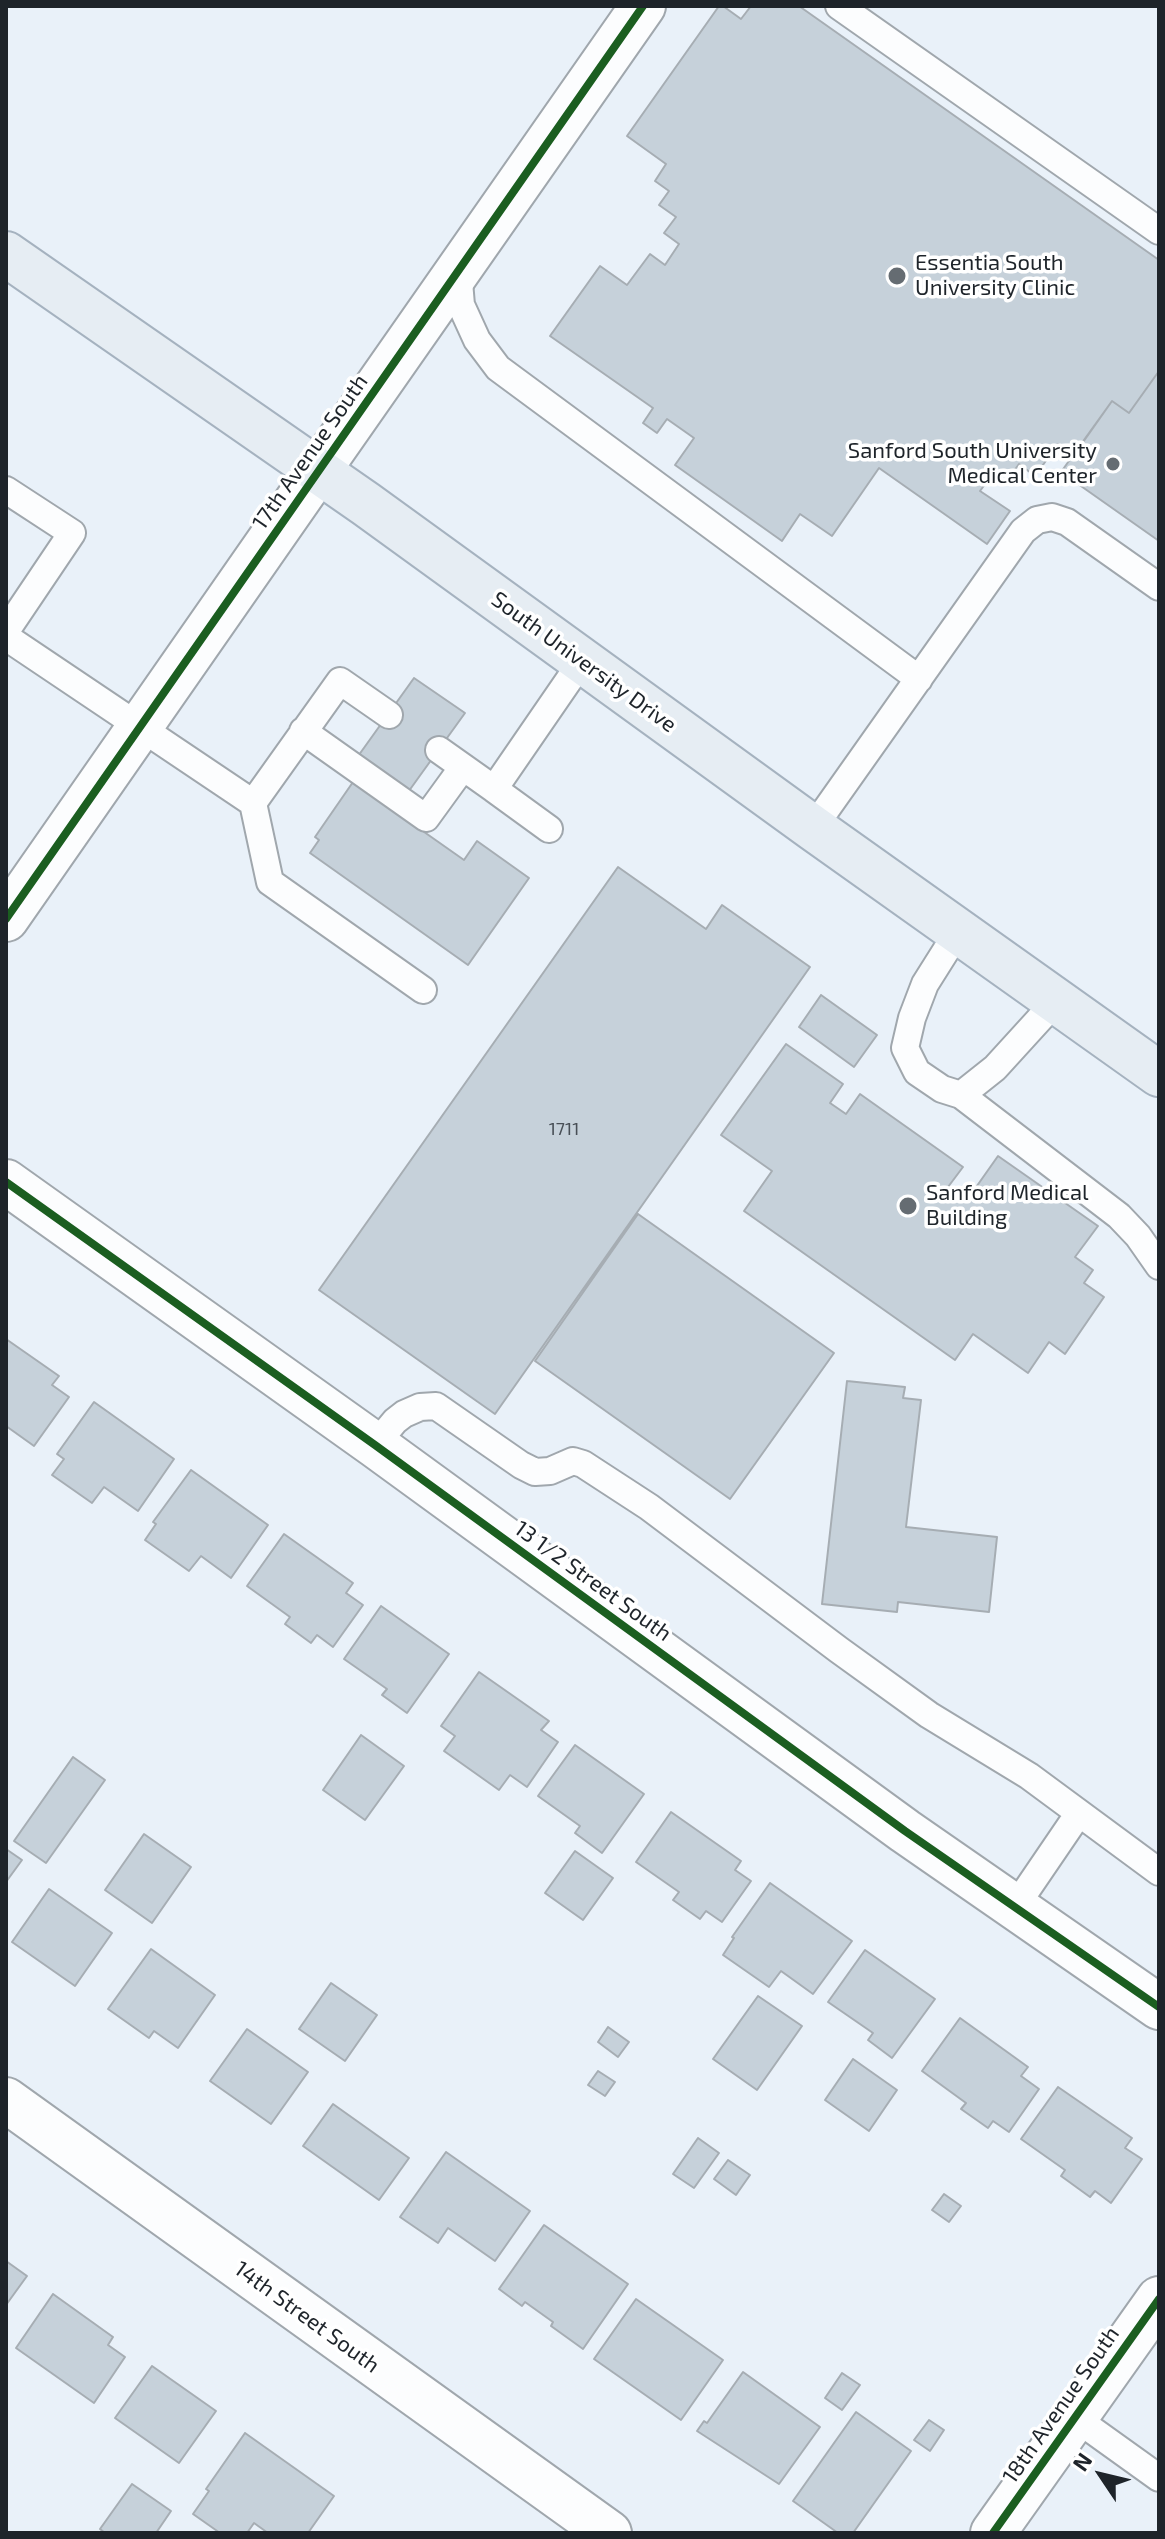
<!DOCTYPE html>
<style>
body{margin:0}
#map{position:relative;width:1165px;height:2539px;overflow:hidden;background:#e9f1f9;font-family:"Exo 2",sans-serif}
canvas{display:block}
.frame{position:absolute;inset:0;border:8px solid #1e242a;pointer-events:none}
.north{position:absolute;left:1061px;top:2435px;width:80px;height:80px;-webkit-text-stroke:6px #fff;paint-order:stroke;rotate:305deg;font-size:22px;font-weight:700;line-height:32px;text-align:center;color:#1e242a}
.north::after{content:'';display:block;margin:auto;width:28px;height:36px;background:#1e242a;clip-path:polygon(50% 0,100% 100%,50% 72%,0 100%)}
</style>
<div id="map">
<canvas width="1165" height="2539"></canvas>
<div class="frame"></div>
<div class="north">N</div>
</div>
<script>
const c = document.querySelector('canvas').getContext('2d');
c.lineJoin = 'round';
function fill(path, color) {
  c.fillStyle = color;
  c.fill(path, 'evenodd');
}
function shape(rows) {
  const path = new Path2D();
  for (const r of rows) {
    path.moveTo(r[0], r[1]);
    for (let i = 2; i < r.length; i += 2) path.lineTo(r[i], r[i + 1]);
  }
  return path;
}
function strokePath(path, color, width, dash) {
  c.strokeStyle = color;
  c.lineWidth = width;
  c.lineCap = dash ? 'butt' : 'round';
  c.setLineDash(dash || []);
  c.stroke(path);
}
function write(font, color, halo, rows, align = 'center') {
  c.font = font + ' "Exo 2",sans-serif';
  c.lineWidth = 7;
  c.setLineDash([]);
  c.textBaseline = 'middle';
  c.strokeStyle = halo;
  c.fillStyle = color;
  for (const [text, x, y, turn = 0] of rows) {
    c.save();
    c.translate(x, y);
    c.rotate((+turn || 0) * Math.PI / 180);
    c.textAlign = isNaN(turn) ? turn : align;
    if (halo) c.strokeText(text, 0, 0);
    c.fillText(text, 0, 0);
    c.restore();
  }
}
const building = shape([
 [719,6,723,6,741,19,751,6,799,6,1159,260,1159,371,1129,413,1112,401,1074,455,1058,444,1035,476,1019,464,1009,478,996,469,980,491,1010,511,987,544,879,468,832,536,800,514,782,541,675,465,694,438,667,419,657,433,643,423,653,408,550,336,600,266,627,285,650,254,665,265,679,244,664,233,676,217,659,205,669,191,655,181,666,164,627,136,719,6],
 [1159,371,1159,541,1061,472,1112,401,1129,413,1159,371],
 [414,678,465,713,406,795,356,759,414,678],
 [353,782,464,860,477,841,529,878,468,965,310,853,319,840,315,837,353,782],
 [618,867,706,929,722,905,810,967,495,1414,319,1290,618,867],
 [821,995,877,1035,854,1067,799,1027,821,995],
 [786,1044,843,1084,830,1103,846,1114,860,1094,963,1167,948,1187,967,1200,998,1156,1098,1226,1075,1257,1093,1270,1084,1283,1104,1297,1065,1354,1049,1342,1028,1373,973,1334,955,1360,744,1211,772,1171,721,1135,786,1044],
 [638,1214,834,1353,730,1499,535,1361,638,1214],
 [6,1339,59,1376,52,1385,69,1397,34,1446,6,1426,6,1339],
 [847,1381,905,1387,903,1398,921,1400,906,1527,997,1537,989,1612,898,1602,897,1612,822,1604,847,1381],
 [94,1402,174,1459,138,1511,104,1487,92,1503,52,1475,64,1459,57,1454,94,1402],
 [191,1470,268,1525,231,1578,201,1556,189,1571,145,1540,156,1524,153,1522,191,1470],
 [284,1534,353,1583,346,1593,363,1605,333,1647,317,1635,311,1643,285,1624,290,1617,247,1586,284,1534],
 [381,1606,449,1654,407,1713,382,1695,387,1689,344,1659,381,1606],
 [479,1672,549,1721,541,1730,558,1742,527,1787,510,1775,499,1790,444,1751,455,1736,441,1726,479,1672],
 [361,1735,404,1766,365,1820,323,1790,361,1735],
 [575,1745,644,1794,602,1853,575,1833,580,1826,538,1796,575,1745],
 [73,1757,105,1780,46,1863,14,1841,73,1757],
 [671,1812,741,1861,735,1870,751,1881,722,1922,706,1911,700,1919,673,1900,679,1892,636,1862,671,1812],
 [144,1834,191,1867,152,1923,105,1890,144,1834],
 [6,1849,22,1860,6,1882,6,1849],
 [575,1851,613,1878,583,1920,545,1893,575,1851],
 [770,1883,852,1941,813,1994,781,1971,769,1987,723,1955,734,1938,732,1937,770,1883],
 [49,1889,112,1933,75,1986,12,1942,49,1889],
 [151,1949,215,1995,178,2048,154,2031,149,2038,108,2009,151,1949],
 [865,1950,935,1999,892,2058,868,2040,873,2033,828,2002,865,1950],
 [331,1983,377,2015,345,2061,299,2029,331,1983],
 [758,1996,802,2026,757,2090,713,2059,758,1996],
 [960,2018,1028,2067,1021,2076,1039,2089,1009,2132,993,2121,988,2128,961,2109,966,2103,922,2071,960,2018],
 [608,2027,629,2042,618,2057,598,2042,608,2027],
 [247,2029,308,2072,271,2124,210,2081,247,2029],
 [853,2059,897,2090,869,2131,825,2100,853,2059],
 [598,2071,615,2082,605,2096,588,2085,598,2071],
 [1058,2087,1132,2138,1125,2148,1142,2159,1111,2203,1095,2191,1090,2197,1061,2176,1065,2170,1021,2139,1058,2087],
 [333,2104,409,2158,379,2200,303,2146,333,2104],
 [698,2138,719,2153,694,2188,673,2174,698,2138],
 [446,2152,530,2211,495,2261,448,2228,438,2243,400,2217,446,2152],
 [728,2160,750,2175,736,2195,714,2179,728,2160],
 [944,2194,961,2206,949,2222,932,2210,944,2194],
 [544,2225,628,2284,583,2349,551,2326,553,2322,525,2302,522,2306,499,2289,544,2225],
 [6,2261,27,2276,6,2305,6,2261],
 [53,2294,113,2337,108,2345,125,2357,94,2403,16,2348,53,2294],
 [636,2299,723,2360,681,2420,594,2359,636,2299],
 [152,2366,216,2411,179,2463,115,2418,152,2366],
 [743,2372,820,2427,779,2484,697,2431,704,2421,707,2423,743,2372],
 [842,2373,860,2385,842,2410,825,2398,842,2373],
 [856,2412,911,2451,853,2533,838,2533,793,2501,856,2412],
 [929,2420,944,2430,930,2451,914,2440,929,2420],
 [245,2433,334,2496,308,2533,268,2533,254,2523,247,2533,220,2533,193,2514,209,2491,206,2489,245,2433],
 [132,2484,171,2511,156,2533,105,2533,100,2529,132,2484]
]);
fill(building, '#c6d1da');
strokePath(building, '#a6adb3', 2);
const service = shape([
 [839,6,1159,231],
 [458,270,461,305,477,340,498,368,919,679],
 [6,490,72,533,6,631],
 [6,637,253,803,340,681,389,715],
 [303,731,426,818,463,767,494,789],
 [439,750,463,767],
 [253,803,270,882,423,990],
 [813,828,1023,531,1037,520,1052,517,1067,522,1159,587],
 [549,829,494,789,582,661],
 [959,930,925,984,912,1018,905,1048,917,1072,942,1089,961,1095,995,1068,1057,1000],
 [961,1095,1119,1216,1138,1236,1159,1266],
 [375,1445,395,1421,404,1414,420,1407,436,1406,521,1465,535,1472,550,1471,573,1461,583,1464,649,1507,839,1650,929,1715,1029,1776,1159,1872],
 [1015,1907,1079,1813],
 [1074,2417,1159,2478]
]);
const minor = shape([
 [318,471,643,6],
 [6,1182,375,1445,905,1831,1159,2007],
 [6,2100,609,2533],
 [993,2533,1159,2299]
]);
const tertiary = shape([
 [6,919,318,471]
]);
const primary = shape([
 [6,254,366,504,813,828,1159,1074]
]);
strokePath(service, '#a0a7ad', 30);
strokePath(minor, '#a0a7ad', 48);
strokePath(tertiary, '#a0a7ad', 48);
strokePath(primary, '#a5b2bf', 48);
strokePath(service, '#fcfdfe', 26);
strokePath(minor, '#fcfdfe', 44);
strokePath(tertiary, '#fcfdfe', 44);
strokePath(primary, '#e6edf3', 44);
strokePath(shape([
 [6,919,643,6],
 [6,1182,375,1445,905,1831,1159,2007],
 [993,2533,1159,2299]
]), '#1b5e20', 8);
for (const [x, y, r, color] of [
 [897,276,10,"#656c72"],
 [1113,464,8,"#656c72"],
 [908,1206,10,"#656c72"]
]) {
  const dot = new Path2D();
  dot.arc(x, y, r, 0, 2 * Math.PI);
  c.fillStyle = color;
  c.fill(dot);
  strokePath(dot, '#fff', 3);
}
write('18px', '#484f56', null, [
 ["1711",564,1129]
]);
write('22px', '#1e242a', '#fff', [
 ["Essentia South",915,263],
 ["University Clinic",915,288],
 ["Sanford South University",1097,451,"right"],
 ["Medical Center",1097,476,"right"],
 ["Sanford Medical",926,1193],
 ["Building",926,1218]
], 'left');
write('22px', '#1e242a', '#fff', [
 ["17th Avenue South",310,452,-55],
 ["South University Drive",584,662,36],
 ["13 1/2 Street South",593,1581,36],
 ["14th Street South",307,2317,36],
 ["18th Avenue South",1061,2405,-55]
]);
</script>
